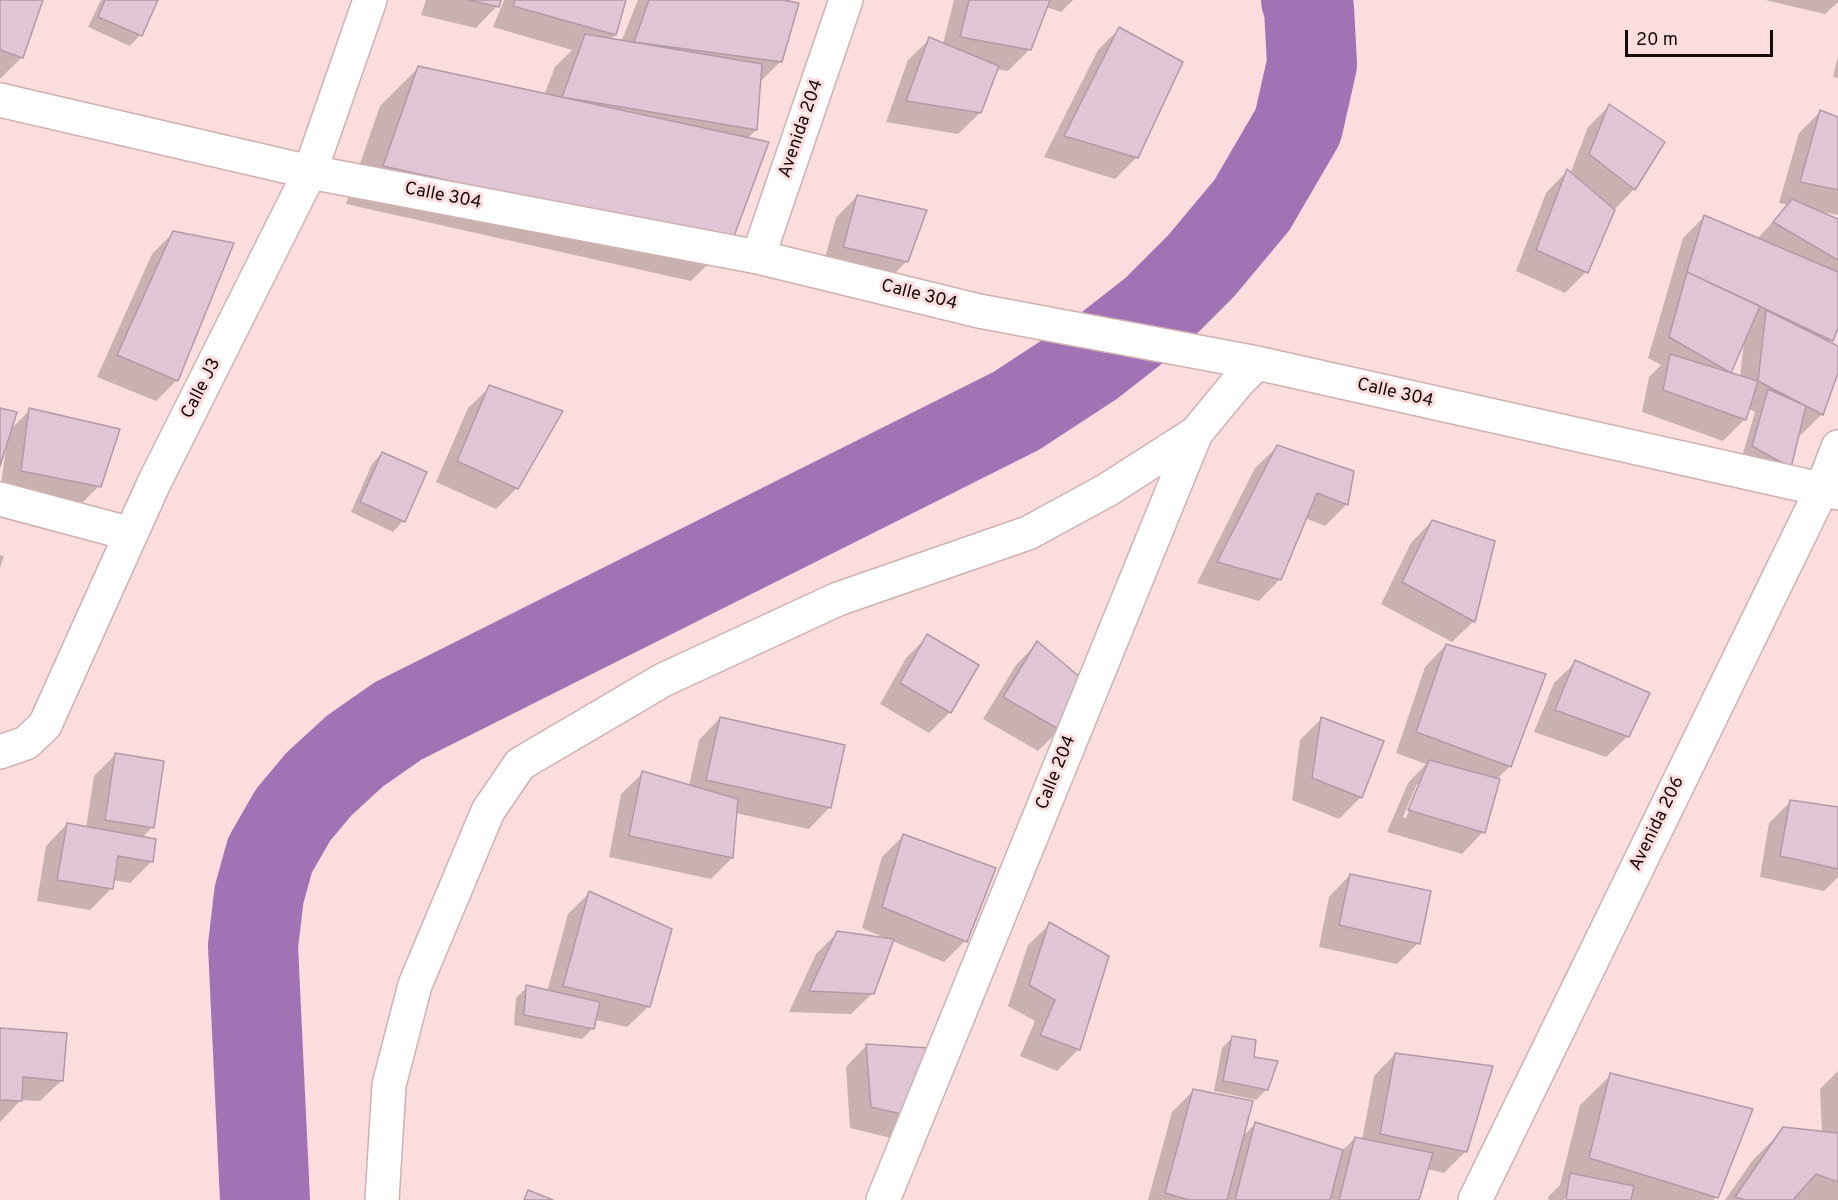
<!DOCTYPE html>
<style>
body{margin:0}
#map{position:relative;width:1838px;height:1200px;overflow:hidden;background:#fcddde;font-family:Overpass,sans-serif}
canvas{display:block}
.scale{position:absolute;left:1625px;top:30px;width:148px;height:27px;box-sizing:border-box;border:3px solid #150b0b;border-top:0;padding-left:8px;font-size:18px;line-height:21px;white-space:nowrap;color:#150b0b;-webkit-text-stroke:4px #fcddde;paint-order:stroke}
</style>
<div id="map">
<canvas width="1838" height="1200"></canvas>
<div class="scale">20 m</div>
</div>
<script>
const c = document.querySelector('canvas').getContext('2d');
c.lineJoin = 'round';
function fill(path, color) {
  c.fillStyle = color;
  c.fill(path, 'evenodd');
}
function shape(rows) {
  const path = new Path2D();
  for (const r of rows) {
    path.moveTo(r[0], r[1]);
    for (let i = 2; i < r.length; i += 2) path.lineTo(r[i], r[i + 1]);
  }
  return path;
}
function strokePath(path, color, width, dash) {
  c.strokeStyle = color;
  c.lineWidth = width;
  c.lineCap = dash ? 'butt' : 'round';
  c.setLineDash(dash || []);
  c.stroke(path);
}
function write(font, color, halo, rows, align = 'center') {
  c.font = font + ' Overpass,sans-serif';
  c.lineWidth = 6;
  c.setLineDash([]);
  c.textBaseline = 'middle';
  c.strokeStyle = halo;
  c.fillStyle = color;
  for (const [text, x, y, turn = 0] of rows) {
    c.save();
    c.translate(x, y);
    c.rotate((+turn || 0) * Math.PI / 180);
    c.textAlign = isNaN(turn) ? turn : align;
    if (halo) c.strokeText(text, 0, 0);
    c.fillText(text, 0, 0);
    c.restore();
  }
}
fill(shape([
 [0,0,41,0,22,57,0,79],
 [101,0,156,0,140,35,130,46,88,27],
 [426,0,500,0,497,6,476,28,421,15],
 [504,0,624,0,615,35,610,40,621,42,638,0,791,0,788,2,781,61,759,83,756,130,747,139,729,243,691,281,346,204,380,106,419,67,544,95,555,67,572,50,493,27],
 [954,0,1073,0,1061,12,1046,7,1030,49,1008,71,996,69,980,113,958,134,886,122,908,60,930,39,943,44],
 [1765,0,1838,0,1838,2,1825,14],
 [1120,28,1137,157,1115,179,1044,157,1098,50],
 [1838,56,1838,78,1833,77],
 [1609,106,1663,142,1634,189,1613,211,1586,272,1565,293,1516,271,1546,193,1567,171,1570,174,1588,127],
 [1821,111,1838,118,1838,215,1822,212,1822,214,1838,221,1838,324,1829,343,1838,348,1838,368,1822,414,1801,435,1798,434,1790,468,1742,457,1755,412,1748,408,1745,419,1723,441,1642,412,1649,377,1661,365,1648,358,1683,238,1704,217,1757,239,1788,205,1779,203,1799,133],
 [1744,341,1740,377,1728,374],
 [857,196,907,261,885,283,822,268,836,218],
 [174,232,177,380,156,401,97,377,152,254],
 [490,387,517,488,496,509,436,482,468,408],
 [0,410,10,430,30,410,99,486,78,507,0,492,6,447,4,447,0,461],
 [1277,447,1352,472,1346,505,1325,526,1305,518,1280,579,1259,601,1197,583,1255,468],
 [382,453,403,521,393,532,351,512,372,464],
 [1432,521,1474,621,1452,642,1381,604,1411,543],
 [0,555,4,556,0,568],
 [928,636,950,712,929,733,880,704,906,658],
 [1037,643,1059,730,1038,751,983,719,1016,665],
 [1446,645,1510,766,1496,780,1483,832,1462,854,1387,832,1408,783,1426,764,1396,753,1425,667],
 [1417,784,1420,784,1406,818,1403,817],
 [1576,662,1628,736,1606,757,1534,732,1554,683],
 [720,718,830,807,809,829,735,813,732,858,711,879,609,857,621,794,643,773,689,786,699,740],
 [1321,719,1361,797,1339,819,1292,800,1300,740],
 [116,754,152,827,142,838,152,861,130,883,113,880,111,889,90,910,37,901,46,846,67,824,86,828,94,776],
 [1790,802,1838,809,1838,877,1824,891,1760,877,1769,823],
 [903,836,965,941,944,962,892,941,873,993,851,1014,789,1012,816,954,838,932,885,938,862,928,882,857],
 [1350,875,1418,943,1397,964,1319,947,1329,897],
 [589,893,649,1006,627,1027,596,1020,593,1028,582,1039,514,1025,516,998,527,987,547,992,568,914],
 [1050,924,1108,956,1078,1050,1057,1071,1020,1056,1035,1021,1008,1006,1028,945],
 [0,1030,62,1080,40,1101,21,1100,0,1122],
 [1233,1037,1267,1089,1256,1100,1214,1091,1222,1048],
 [867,1045,927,1049,891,1138,850,1128,846,1067],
 [1395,1054,1466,1151,1444,1173,1427,1169,1418,1200,1148,1200,1172,1112,1194,1090,1242,1137,1255,1124,1342,1151,1355,1138,1362,1140,1374,1076],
 [1838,1071,1838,1200,1725,1200,1753,1160,1784,1129,1822,1133,1820,1089],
 [1611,1075,1717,1197,1713,1200,1567,1200,1568,1198,1565,1198,1564,1200,1548,1200,1549,1196,1560,1185,1580,1105]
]), '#0003');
strokePath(shape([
 [265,1200,253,946,259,895,270,855,293,815,319,784,355,751,398,721,1016,411,1091,362,1155,312,1201,266,1252,205,1298,126,1312,64,1309,8,1306,0]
]), '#a173b5', 90);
const building = shape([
 [0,0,43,0,23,58,0,50,0,0],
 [105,0,158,0,142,36,98,17,105,0],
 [468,0,501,0,499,7,468,0],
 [515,0,626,0,616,35,513,6,515,0],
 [649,0,782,0,799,3,782,62,634,42,649,0],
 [969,0,1050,0,1031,50,960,37,969,0],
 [1119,27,1183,62,1138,158,1064,136,1119,27],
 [585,34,762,64,757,130,562,97,585,34],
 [929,37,999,66,981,113,906,101,929,37],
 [418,66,769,142,731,244,383,166,418,66],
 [1609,104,1665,142,1635,190,1589,154,1609,104],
 [1820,110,1838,117,1838,190,1800,182,1820,110],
 [1567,169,1615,210,1588,273,1536,250,1567,169],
 [857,195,927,210,908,262,843,247,857,195],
 [1792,199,1838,219,1838,260,1773,222,1792,199],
 [1704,215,1838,272,1838,328,1833,341,1687,272,1704,215],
 [173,231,234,243,178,381,117,355,173,231],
 [1687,272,1760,306,1731,373,1669,337,1687,272],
 [1766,310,1838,346,1838,373,1823,415,1758,381,1766,310],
 [1670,354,1758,381,1746,420,1663,390,1670,354],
 [489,385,563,411,518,489,457,461,489,385],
 [1768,389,1806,406,1791,468,1752,446,1768,389],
 [0,408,17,412,0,466,0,408],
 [29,408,120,429,101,487,21,471,29,408],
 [1277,445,1354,471,1348,505,1317,493,1281,580,1217,562,1277,445],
 [382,452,427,472,405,522,360,502,382,452],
 [1432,520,1495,541,1475,622,1402,582,1432,520],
 [927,634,979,665,951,713,900,683,927,634],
 [1037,641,1087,683,1060,730,1003,697,1037,641],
 [1446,644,1546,674,1511,767,1416,732,1446,644],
 [1575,660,1650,693,1629,737,1555,710,1575,660],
 [720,717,845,745,831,808,706,780,720,717],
 [1321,717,1384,741,1362,798,1312,778,1321,717],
 [115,753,164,761,154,828,105,820,115,753],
 [1429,760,1500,779,1485,833,1408,810,1429,760],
 [642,771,738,799,733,858,629,836,642,771],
 [1790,800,1838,807,1838,869,1780,856,1790,800],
 [67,823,156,839,153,862,118,856,113,889,57,880,67,823],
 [903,834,996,868,967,942,882,907,903,834],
 [1350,874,1431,891,1420,944,1339,925,1350,874],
 [589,891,672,929,650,1007,563,986,589,891],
 [1049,922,1109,956,1080,1050,1040,1035,1055,1000,1029,985,1049,922],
 [837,931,894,939,874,994,809,991,837,931],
 [526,985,600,1002,594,1029,524,1015,526,985],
 [0,1028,67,1033,63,1081,23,1077,22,1101,0,1100,0,1028],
 [1232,1036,1256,1040,1254,1057,1278,1061,1268,1090,1223,1081,1232,1036],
 [866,1044,929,1048,914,1117,871,1107,866,1044],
 [1395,1053,1493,1066,1467,1152,1380,1134,1395,1053],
 [1610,1073,1753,1109,1718,1198,1589,1158,1610,1073],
 [1193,1089,1253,1101,1227,1200,1189,1200,1165,1193,1193,1089],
 [1255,1122,1343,1150,1330,1200,1235,1200,1255,1122],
 [1783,1127,1838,1133,1838,1182,1816,1174,1793,1200,1746,1200,1735,1197,1783,1127],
 [1355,1137,1433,1153,1419,1200,1339,1200,1355,1137],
 [1570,1173,1634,1186,1631,1200,1566,1200,1570,1173],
 [528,1190,553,1200,524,1200,528,1190]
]);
fill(building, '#e0c6d4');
strokePath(building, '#b299a6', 1.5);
const minor = shape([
 [0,100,310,172,758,257,979,311,1257,363,1838,493],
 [758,257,846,0],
 [0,499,131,534],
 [0,752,26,743,45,725,154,483,310,172,370,0],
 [382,1200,389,1085,415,985,488,811,520,764,663,680,838,599,1028,533,1107,490,1196,433],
 [883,1200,1196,433,1238,382,1257,363],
 [1475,1200,1822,489,1838,447]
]);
strokePath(minor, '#cfb1b2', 36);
strokePath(minor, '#fff', 33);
write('18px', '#150b0b', '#fcddde', [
 ["Avenida 204",802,129,-71],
 ["Calle 304",443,197,11],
 ["Calle 304",919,296,14],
 ["Calle J3",202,389,-63],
 ["Calle 304",1395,394,13],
 ["Calle 204",1057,773,-68],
 ["Avenida 206",1658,824,-64]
]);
</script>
